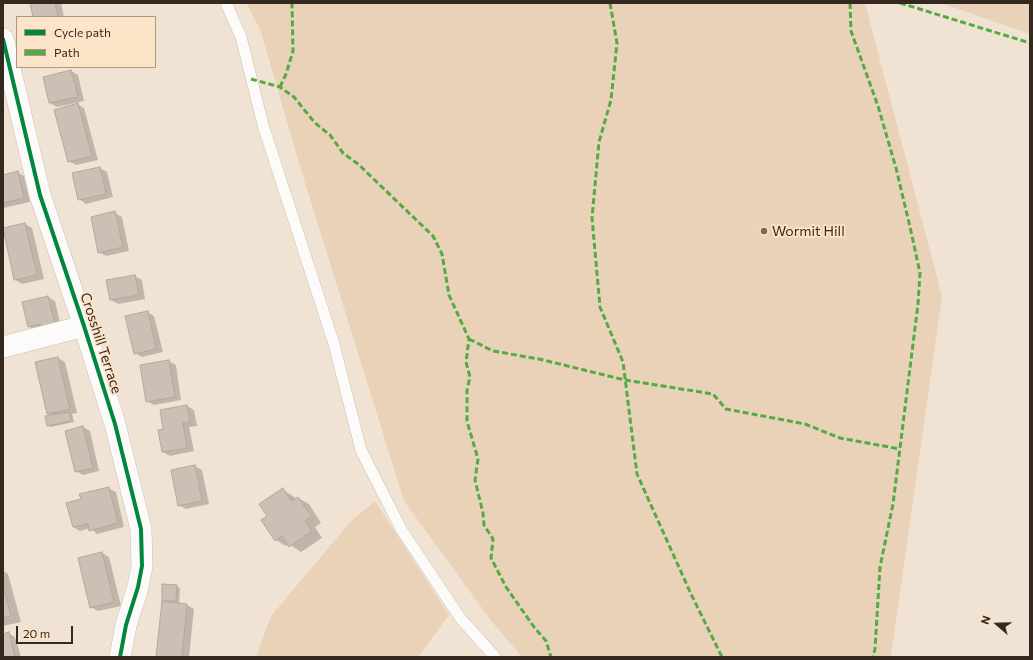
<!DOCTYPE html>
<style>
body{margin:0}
#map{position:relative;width:1033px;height:660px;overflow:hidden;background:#f1e3d4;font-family:Commissioner,sans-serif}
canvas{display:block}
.frame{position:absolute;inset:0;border:4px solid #33291f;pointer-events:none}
.legend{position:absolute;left:16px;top:16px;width:140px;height:52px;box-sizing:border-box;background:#fde3c8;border:1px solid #ac9984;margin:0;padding:5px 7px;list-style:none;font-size:12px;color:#33291f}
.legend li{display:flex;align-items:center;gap:8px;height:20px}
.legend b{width:20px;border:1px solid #ac9984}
.north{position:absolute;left:977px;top:604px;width:40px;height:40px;-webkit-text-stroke:3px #fde3c8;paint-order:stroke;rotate:290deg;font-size:11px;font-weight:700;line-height:16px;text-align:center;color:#33291f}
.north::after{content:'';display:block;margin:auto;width:14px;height:18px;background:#33291f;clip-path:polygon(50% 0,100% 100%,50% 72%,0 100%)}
.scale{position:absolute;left:16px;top:626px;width:57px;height:18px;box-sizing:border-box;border:2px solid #33291f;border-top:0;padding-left:5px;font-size:12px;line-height:14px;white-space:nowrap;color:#33291f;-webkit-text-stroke:3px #fde3c8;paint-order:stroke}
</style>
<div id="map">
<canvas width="1033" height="660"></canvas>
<div class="frame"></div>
<ul class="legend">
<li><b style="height:5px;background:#00873e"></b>Cycle path</li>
<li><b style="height:5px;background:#54ab43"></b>Path</li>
</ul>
<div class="north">N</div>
<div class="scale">20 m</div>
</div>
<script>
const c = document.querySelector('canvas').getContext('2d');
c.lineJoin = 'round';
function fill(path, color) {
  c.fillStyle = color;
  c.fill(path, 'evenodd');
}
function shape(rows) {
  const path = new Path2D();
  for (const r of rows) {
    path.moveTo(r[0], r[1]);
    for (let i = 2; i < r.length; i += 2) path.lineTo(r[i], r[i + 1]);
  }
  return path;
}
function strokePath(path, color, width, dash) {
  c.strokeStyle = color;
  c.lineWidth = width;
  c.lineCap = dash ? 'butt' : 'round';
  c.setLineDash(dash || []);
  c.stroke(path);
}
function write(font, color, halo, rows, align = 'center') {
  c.font = font + ' Commissioner,sans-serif';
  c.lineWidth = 3.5;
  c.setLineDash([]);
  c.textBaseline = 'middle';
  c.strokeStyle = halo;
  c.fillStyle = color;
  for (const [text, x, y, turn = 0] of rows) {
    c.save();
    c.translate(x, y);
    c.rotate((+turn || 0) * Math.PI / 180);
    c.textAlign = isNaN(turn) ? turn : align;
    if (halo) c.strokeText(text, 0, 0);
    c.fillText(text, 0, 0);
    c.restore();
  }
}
fill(shape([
 [246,3,865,3,942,296,891,657,522,657,492,622,404,501,301,170,260,29],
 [941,3,1030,3,1030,34],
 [375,501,449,615,419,656,256,657,271,616,351,521]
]), '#ead2b9');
fill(shape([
 [31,3,61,3,64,17,34,17],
 [71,71,78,75,84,101,57,107,50,103,44,77],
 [77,104,84,108,98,160,76,165,69,161],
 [100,168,107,172,113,197,86,204,79,199,73,174],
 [17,172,24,176,30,202,3,208,3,176],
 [115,213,122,217,129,251,106,256,99,252],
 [25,224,32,228,44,279,22,284,15,280],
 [135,276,142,280,145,299,118,304,111,300],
 [48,297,55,301,63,336,36,331,28,326],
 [147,312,154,316,163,352,142,357,135,353],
 [58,358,65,362,77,413,72,414,74,422,51,427,48,425,52,416,48,414,37,363],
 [168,361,176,365,181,400,154,405,147,401],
 [187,406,194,410,197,426,189,427,194,451,170,456,163,452,165,430],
 [83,427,90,431,99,471,83,475,76,471],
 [195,466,202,470,209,504,186,509,179,505],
 [108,488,116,492,124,527,97,534,90,528,80,531,73,527,82,500],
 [283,490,293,496,296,499,298,498,309,504,321,523,315,527,322,538,301,552,289,544,286,546,276,540,268,516],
 [102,553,109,557,121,606,98,611,91,607],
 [3,571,8,574,21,622,3,626],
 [177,586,180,588,179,604,187,605,194,609,189,657,157,657,163,601],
 [8,633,15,637,21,657,3,657,3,635]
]), '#0003');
const building = shape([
 [30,3,55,3,58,17,33,17,30,3],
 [71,70,78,97,49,103,43,77,71,70],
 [78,103,92,156,68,162,54,110,78,103],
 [100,167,106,194,78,200,72,173,100,167],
 [18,171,24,198,3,203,3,175,18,171],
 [115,211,123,247,98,253,91,217,115,211],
 [25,223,37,275,14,280,3,228,25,223],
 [135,275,139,295,110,300,106,280,135,275],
 [48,296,57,332,43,336,40,324,28,327,22,302,48,296],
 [148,311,156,349,134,354,125,316,148,311],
 [58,357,70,409,47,414,35,362,58,357],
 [169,360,175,397,146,402,140,365,169,360],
 [187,405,190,422,183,423,187,448,162,452,158,430,163,429,160,410,187,405],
 [69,412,71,421,47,426,45,416,69,412],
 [83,426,93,468,75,472,65,431,83,426],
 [195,465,202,501,178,506,171,470,195,465],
 [109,487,118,523,89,531,88,524,73,527,66,503,81,499,79,494,109,487],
 [283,488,291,501,298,497,311,516,305,521,312,531,289,547,282,536,275,541,261,520,267,516,259,504,283,488],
 [102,552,114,602,90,608,78,558,102,552],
 [162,584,177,585,176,601,162,601,162,584],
 [3,586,11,616,3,618,3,586],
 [162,601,187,604,182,657,156,657,162,601],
 [9,632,15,657,3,657,3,634,9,632]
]);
fill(building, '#ccc0b5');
strokePath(building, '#b2a89c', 1);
const lane = shape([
 [226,3,241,37,263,125,334,344,361,450,401,529,461,619,495,657]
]);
const street = shape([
 [3,39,40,195,84,326,115,424,141,529,142,566,138,587,126,625,120,657],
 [3,347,84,326]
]);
strokePath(lane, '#cabfb4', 12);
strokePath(street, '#cabfb4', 22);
strokePath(lane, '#fdfbf9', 11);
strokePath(street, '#fdfbf9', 21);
strokePath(shape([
 [610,3,617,43,611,100,599,142,592,218,600,307,623,362,637,474,691,594,722,657],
 [850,3,851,31,878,106,896,168,910,227,920,273,918,304,893,504,880,567,875,649,873,657],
 [900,3,1030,43],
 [251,79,280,87,294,97,315,123,330,135,343,153,358,164,433,236,442,254,449,295,469,339,466,362,470,377,467,390,467,421,478,459,475,480,483,513,484,525,493,539,491,558,506,587,534,627,546,641,551,657],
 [280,87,286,74,293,51,292,3],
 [469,339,493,351,539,359,625,380,713,394,726,409,805,424,840,438,900,449]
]), '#54ab43', 3, [6, 3]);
strokePath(shape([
 [3,39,40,195,84,326,115,424,141,529,142,566,138,587,126,625,120,657]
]), '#00873e', 4);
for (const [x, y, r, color] of [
 [764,231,4,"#766a5e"]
]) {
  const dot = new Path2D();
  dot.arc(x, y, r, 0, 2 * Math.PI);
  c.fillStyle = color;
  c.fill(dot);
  strokePath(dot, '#fde3c8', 1.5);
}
write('14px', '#33291f', '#fde3c8', [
 ["Wormit Hill",772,231]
], 'left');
write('14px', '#33291f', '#fde3c8', [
 ["Crosshill Terrace",101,343,72]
]);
</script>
